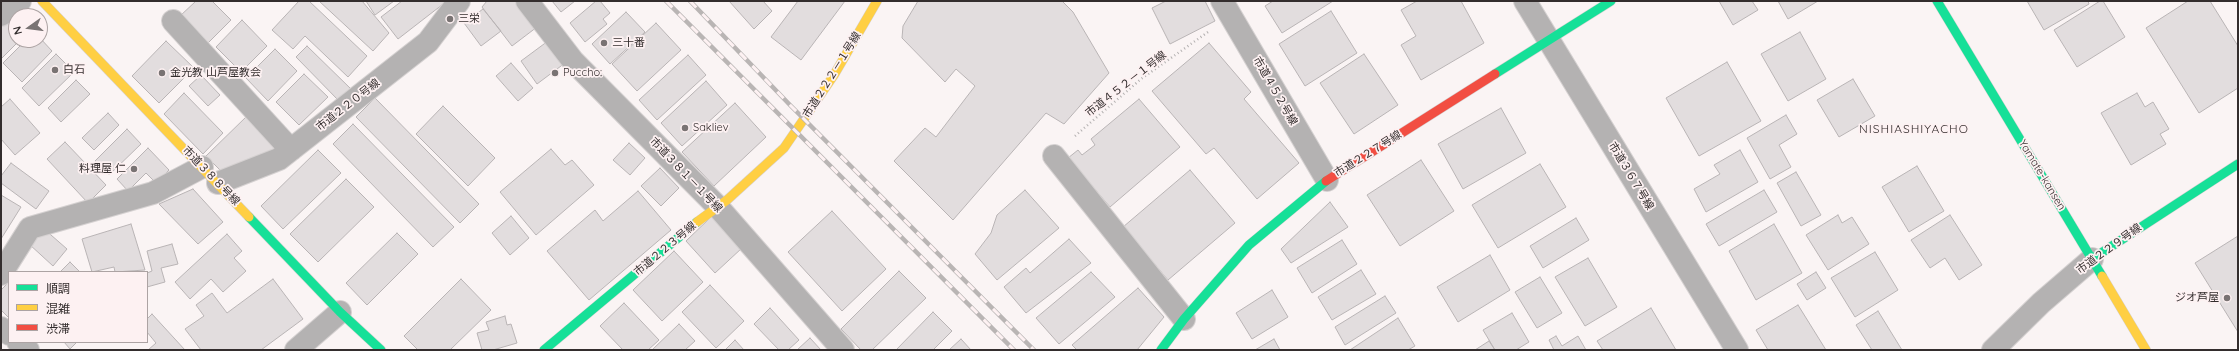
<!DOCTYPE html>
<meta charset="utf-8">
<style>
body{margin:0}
#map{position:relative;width:2239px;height:351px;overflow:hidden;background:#faf4f4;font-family:Quicksand,"Noto Sans JP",sans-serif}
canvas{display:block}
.frame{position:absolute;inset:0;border:2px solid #332d2d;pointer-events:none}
.legend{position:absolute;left:8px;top:271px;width:140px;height:72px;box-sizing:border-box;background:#fdf1f2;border:1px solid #aca3a3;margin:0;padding:5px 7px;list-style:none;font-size:12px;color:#332d2d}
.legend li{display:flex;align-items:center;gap:8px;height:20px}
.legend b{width:20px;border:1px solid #aca3a3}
.north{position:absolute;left:8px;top:8px;width:40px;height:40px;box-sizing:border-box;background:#fdf1f2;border:1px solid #aca3a3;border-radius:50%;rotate:256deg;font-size:11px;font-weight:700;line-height:16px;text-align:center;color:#332d2d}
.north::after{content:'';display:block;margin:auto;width:14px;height:18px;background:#797373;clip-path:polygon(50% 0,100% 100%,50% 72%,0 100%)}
</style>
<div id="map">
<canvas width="2239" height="351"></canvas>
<div class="frame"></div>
<ul class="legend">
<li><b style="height:5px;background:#16e098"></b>順調</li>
<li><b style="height:5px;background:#ffcf43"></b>混雑</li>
<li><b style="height:5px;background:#f24e42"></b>渋滞</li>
</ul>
<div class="north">N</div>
</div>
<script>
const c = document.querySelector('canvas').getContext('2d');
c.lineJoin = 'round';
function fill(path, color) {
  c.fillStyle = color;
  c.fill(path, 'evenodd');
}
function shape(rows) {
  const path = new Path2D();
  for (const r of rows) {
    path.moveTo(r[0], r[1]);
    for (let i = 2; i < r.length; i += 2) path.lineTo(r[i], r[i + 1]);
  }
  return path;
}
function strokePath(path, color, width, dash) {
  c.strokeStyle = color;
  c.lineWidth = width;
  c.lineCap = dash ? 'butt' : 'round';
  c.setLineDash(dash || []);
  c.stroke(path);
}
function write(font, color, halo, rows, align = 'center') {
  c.font = font + ' Quicksand,"Noto Sans JP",sans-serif';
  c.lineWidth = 3.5;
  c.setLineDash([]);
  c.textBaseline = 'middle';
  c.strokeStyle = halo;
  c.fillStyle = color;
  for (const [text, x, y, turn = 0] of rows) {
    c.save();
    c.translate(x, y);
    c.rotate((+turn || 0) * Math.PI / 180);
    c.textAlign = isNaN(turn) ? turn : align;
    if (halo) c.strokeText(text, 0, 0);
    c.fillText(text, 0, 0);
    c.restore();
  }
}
const building = shape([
 [196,1,212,1,231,20,207,44,180,16,196,1],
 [299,1,309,1,367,56,348,77,305,36,293,49,272,30,299,1],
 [319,1,362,1,389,33,373,51,319,1],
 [366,1,394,1,375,15,366,1],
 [402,1,447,1,398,39,381,17,402,1],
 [487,1,518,1,537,27,512,46,482,7,487,1],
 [552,1,575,1,561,12,552,1],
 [596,1,600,1,610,13,603,19,607,24,585,42,570,23,596,1],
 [729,1,763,1,772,11,754,29,729,1],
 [798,1,845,1,801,60,771,37,798,1],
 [918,1,1062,1,1073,12,1109,73,1064,124,1046,113,953,220,894,161,925,128,936,137,975,86,956,69,945,82,902,38,903,26,918,1],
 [1166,1,1205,1,1215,21,1170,44,1152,8,1166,1],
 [1273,1,1333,1,1282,33,1265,6,1273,1],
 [1417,1,1461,1,1484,43,1421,80,1401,45,1416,36,1401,10,1417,1],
 [1719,1,1752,1,1758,10,1733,25,1719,1],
 [1778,1,1818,1,1788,19,1778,1],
 [2027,1,2088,1,2089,4,2044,30,2027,1],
 [2100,1,2103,1,2125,37,2077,67,2054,30,2100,1],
 [2188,1,2210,1,2238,46,2238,88,2199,113,2146,28,2188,1],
 [483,9,501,31,481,46,464,23,483,9],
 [17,10,23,16,16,16,16,40,20,40,1,59,1,26,17,10],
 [1331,11,1357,53,1305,86,1279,44,1331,11],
 [626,12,645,32,610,64,592,44,626,12],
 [242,20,267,46,241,72,216,47,242,20],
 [656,23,681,50,637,91,612,64,656,23],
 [1800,32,1826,79,1788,101,1761,54,1800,32],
 [40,38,52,51,22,82,3,63,26,40,40,38],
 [166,41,194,68,159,103,132,76,166,41],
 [548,41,565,63,537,84,521,61,548,41],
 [1209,43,1251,92,1244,99,1299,163,1257,199,1214,148,1206,154,1152,91,1209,43],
 [307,46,351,89,339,101,296,57,307,46],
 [275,49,297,71,268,101,246,78,275,49],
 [56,54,74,72,39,106,22,88,56,54],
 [1364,54,1398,105,1354,134,1320,83,1364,54],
 [688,55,706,75,657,120,639,100,688,55],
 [1727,62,1761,121,1699,156,1666,98,1727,62],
 [511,63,533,88,518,101,496,76,511,63],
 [304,74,328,97,299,125,276,102,304,74],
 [201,75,220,95,208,106,189,86,201,75],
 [1853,79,1875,116,1839,137,1817,100,1853,79],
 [76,80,90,94,61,122,48,108,76,80],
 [706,81,727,105,682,146,661,123,706,81],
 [184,93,223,133,203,154,164,114,184,93],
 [2137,93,2145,107,2153,102,2169,129,2160,134,2166,144,2131,165,2101,113,2137,93],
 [375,98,479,204,460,223,356,117,375,98],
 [10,99,40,133,15,155,1,139,1,107,10,99],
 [1139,99,1180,147,1110,207,1068,158,1078,150,1082,155,1095,145,1091,139,1139,99],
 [735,103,766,137,714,186,682,152,735,103],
 [443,106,495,158,468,186,416,134,443,106],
 [1501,108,1526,153,1463,189,1438,144,1501,108],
 [108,113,119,125,94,150,82,138,108,113],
 [1786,115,1797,134,1779,145,1791,167,1770,179,1747,138,1786,115],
 [247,116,282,150,225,175,206,156,247,116],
 [353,124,454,227,433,247,333,144,353,124],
 [127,129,141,144,109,175,95,161,127,129],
 [65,142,106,185,88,203,47,159,65,142],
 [629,143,645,158,630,175,613,160,629,143],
 [148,148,169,170,156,183,146,173,128,191,117,179,148,148],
 [551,149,565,165,572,160,594,185,536,235,500,192,551,149],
 [318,150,341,173,283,229,261,206,318,150],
 [1740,150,1758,182,1706,212,1694,189,1720,174,1714,165,1740,150],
 [1421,160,1454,211,1400,246,1367,195,1421,160],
 [11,163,49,191,36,209,1,183,1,176,11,163],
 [1540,164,1566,207,1498,248,1472,205,1540,164],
 [1917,166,1944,211,1909,232,1882,187,1917,166],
 [660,168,679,188,661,206,641,186,660,168],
 [1190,170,1235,223,1168,280,1123,227,1190,170],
 [1796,172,1821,215,1801,226,1777,183,1796,172],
 [346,179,374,207,318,262,290,234,346,179],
 [193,189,223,222,198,244,159,204,193,189],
 [1025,190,1059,228,997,280,975,254,991,233,997,215,1025,190],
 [1764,190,1777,212,1719,246,1706,224,1764,190],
 [638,191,671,230,589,300,547,251,595,210,603,221,638,191],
 [1,195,21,207,1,239,1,195],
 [1330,202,1348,227,1291,263,1281,249,1330,202],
 [832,211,886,269,842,311,788,252,832,211],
 [1838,215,1842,223,1852,217,1869,244,1828,270,1806,235,1838,215],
 [1950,215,1982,265,1959,280,1945,258,1930,268,1911,240,1950,215],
 [511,216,529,238,510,255,492,233,511,216],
 [712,216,742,248,715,273,686,241,712,216],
 [1576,218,1589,240,1543,268,1530,246,1576,218],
 [131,224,145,270,115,272,114,267,92,272,82,239,131,224],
 [1774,224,1802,273,1756,300,1729,251,1774,224],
 [43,228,67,249,53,266,29,244,43,228],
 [397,233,418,254,367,305,346,283,397,233],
 [227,234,242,251,234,258,246,271,223,292,211,279,190,299,175,282,227,234],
 [2238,236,2238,332,2195,263,2238,236],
 [1069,239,1091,263,1026,313,1004,287,1026,268,1030,273,1069,239],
 [1342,240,1357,264,1312,293,1297,268,1342,240],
 [172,244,178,264,161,268,165,282,147,287,147,273,152,271,147,251,172,244],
 [674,251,703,282,662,321,633,290,674,251],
 [1875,252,1898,290,1855,317,1831,278,1875,252],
 [1490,255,1510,290,1458,322,1437,287,1490,255],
 [1588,258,1617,307,1585,326,1555,277,1588,258],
 [70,262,80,272,60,272,70,262],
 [1361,270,1376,294,1332,320,1318,297,1361,270],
 [899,271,926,298,872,350,861,350,841,329,899,271],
 [1091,272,1115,297,1059,344,1036,318,1091,272],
 [1816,272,1826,288,1807,300,1797,284,1816,272],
 [1540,277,1562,313,1537,328,1515,292,1540,277],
 [273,279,303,319,261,350,201,350,185,329,204,316,196,305,212,293,227,313,273,279],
 [461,279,491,310,450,350,418,350,404,336,461,279],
 [9,282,9,318,1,310,1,290,9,282],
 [710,285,744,321,716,348,682,312,710,285],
 [1138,288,1164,317,1137,350,1077,350,1072,345,1138,288],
 [1272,290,1288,317,1252,339,1236,313,1272,290],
 [1385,296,1396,313,1345,345,1335,327,1385,296],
 [624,303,659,340,648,350,623,350,600,326,624,303],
 [1798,305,1826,350,1768,350,1756,330,1798,305],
 [770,308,799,340,788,350,779,350,754,324,770,308],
 [1651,308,1676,350,1603,350,1597,341,1651,308],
 [1878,311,1902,350,1872,350,1856,325,1878,311],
 [933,312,952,331,933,350,896,350,933,312],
 [1512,313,1529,342,1516,350,1495,350,1483,330,1512,313],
 [152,314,185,350,148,350,156,343,147,332,147,319,152,314],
 [505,316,507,325,511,324,517,343,493,350,482,350,477,333,489,330,486,322,505,316],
 [1398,318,1415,346,1408,350,1350,350,1398,318],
 [679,324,695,341,685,350,652,350,679,324],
 [1556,336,1562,346,1578,336,1586,350,1554,350,1549,340,1556,336],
 [810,338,821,350,797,350,810,338],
 [961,339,971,350,949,350,961,339],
 [1274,339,1280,350,1255,350,1274,339],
 [735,340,744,350,725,350,735,340],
 [1489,341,1495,350,1475,350,1489,341],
 [64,342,77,342,70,349,64,342]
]);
fill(building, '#e2ddde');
strokePath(building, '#b9b4b5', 1);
const street = shape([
 [527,1,573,61,717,206,843,350],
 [1222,1,1327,180],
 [1525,1,1737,350],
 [1,15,20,1],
 [173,21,291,150],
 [1054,156,1184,319],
 [218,183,279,159,428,42,459,1],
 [1,274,30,228,153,193,202,167],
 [1,328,9,334],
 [18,342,28,350],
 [296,350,340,312],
 [1993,350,2041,303,2092,259]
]);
const fast = shape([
 [1937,1,2102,276],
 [1495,74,1611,1],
 [249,217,340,312,381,350],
 [2092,259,2238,164],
 [544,350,697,222],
 [1161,350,1184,319,1249,245,1326,181]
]);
const slow = shape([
 [42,1,249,217],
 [697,222,727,200,784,148,834,75,877,1],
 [2102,276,2146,350]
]);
const jam = shape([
 [1326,181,1495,74]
]);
strokePath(street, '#d5d1d1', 24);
strokePath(fast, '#d5d1d1', 10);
strokePath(slow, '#d5d1d1', 10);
strokePath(jam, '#d5d1d1', 10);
strokePath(shape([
 [1075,136,1141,79,1208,32]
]), '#b4b1b1', 2.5, [1, 3]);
strokePath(street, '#b4b2b2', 22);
strokePath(fast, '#16e098', 9);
strokePath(slow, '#ffcf43', 9);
strokePath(jam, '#f24e42', 9);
const rail = shape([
 [666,1,1014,350],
 [690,1,790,105,1034,350]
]);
strokePath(rail, '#b9b5b4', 4.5);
strokePath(rail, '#fdf1f2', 3, [9]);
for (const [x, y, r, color] of [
 [450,19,4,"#797373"],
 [604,43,4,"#797373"],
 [55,70,4,"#797373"],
 [162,73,4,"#797373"],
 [555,73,4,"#797373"],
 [685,128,4,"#797373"],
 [134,169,4,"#797373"],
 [2227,298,4,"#797373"]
]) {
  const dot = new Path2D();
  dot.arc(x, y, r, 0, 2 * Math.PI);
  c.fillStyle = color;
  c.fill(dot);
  strokePath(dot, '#fdf1f2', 1.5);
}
write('11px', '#332d2d', '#fdf1f2', [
 ["三栄",458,19],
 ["三十番",612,43],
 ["白石",63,70],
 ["金光教 山芦屋教会",170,73],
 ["Puccho:",563,73],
 ["Sakliev",693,128],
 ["料理屋 仁",126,169,"right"],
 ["ジオ芦屋",2219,298,"right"]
], 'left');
write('11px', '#332d2d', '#fdf1f2', [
 ["市道２２２－１号線",832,75,-58],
 ["市道４５２－１号線",1126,84,-38],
 ["市道４５２号線",1275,91,60],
 ["市道２２０号線",348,105,-38],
 ["市道２２７号線",1368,154,-32],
 ["市道３８１－１号線",686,175,46],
 ["Yamate-kansen",2042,175,59],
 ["市道３８８号線",211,176,46],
 ["市道３６７号線",1631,176,59],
 ["市道２２３号線",665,249,-40],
 ["市道２２９号線",2109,249,-36]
]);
c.letterSpacing = '1px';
write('12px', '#332d2d', '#fdf1f2', [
 ["NISHIASHIYACHO",1914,129]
]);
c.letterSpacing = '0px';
</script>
